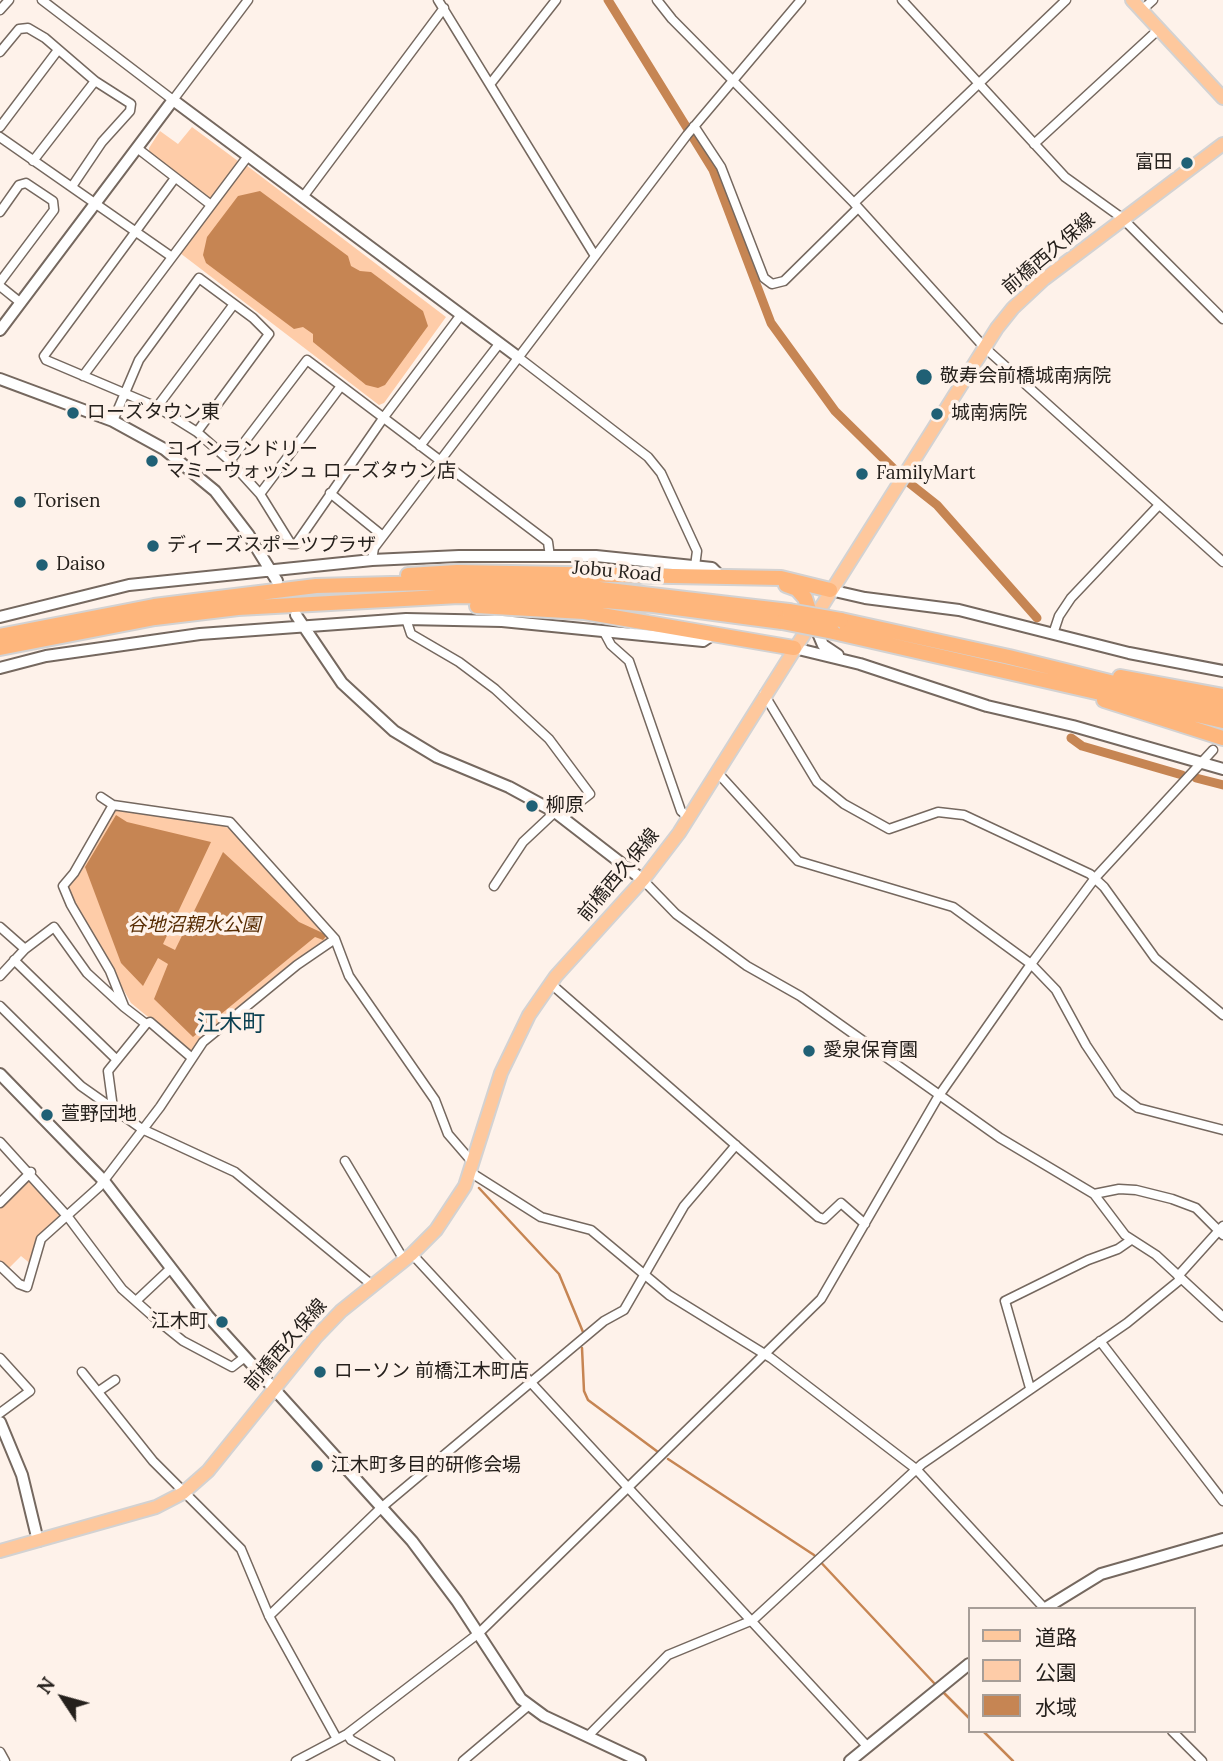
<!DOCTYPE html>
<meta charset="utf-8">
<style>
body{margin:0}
#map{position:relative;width:1223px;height:1761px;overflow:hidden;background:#fef2ea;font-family:Lora,"Noto Sans JP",serif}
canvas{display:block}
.legend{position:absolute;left:968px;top:1607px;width:228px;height:126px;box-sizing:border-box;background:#fef2ea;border:2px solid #a79e98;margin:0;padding:9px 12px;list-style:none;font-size:21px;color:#25201c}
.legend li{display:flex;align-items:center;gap:14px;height:35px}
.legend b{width:35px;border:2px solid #a79e98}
.north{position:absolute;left:28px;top:1663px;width:70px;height:70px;-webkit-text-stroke:5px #fef2ea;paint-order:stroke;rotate:306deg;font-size:19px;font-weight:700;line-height:28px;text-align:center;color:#25201c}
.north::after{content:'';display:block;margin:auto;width:24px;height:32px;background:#25201c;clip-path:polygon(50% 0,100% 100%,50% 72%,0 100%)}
</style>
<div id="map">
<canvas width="1223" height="1761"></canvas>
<ul class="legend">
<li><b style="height:9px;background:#fec89d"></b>道路</li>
<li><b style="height:19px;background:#fecca8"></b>公園</li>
<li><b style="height:19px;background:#c68553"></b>水域</li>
</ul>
<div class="north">N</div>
</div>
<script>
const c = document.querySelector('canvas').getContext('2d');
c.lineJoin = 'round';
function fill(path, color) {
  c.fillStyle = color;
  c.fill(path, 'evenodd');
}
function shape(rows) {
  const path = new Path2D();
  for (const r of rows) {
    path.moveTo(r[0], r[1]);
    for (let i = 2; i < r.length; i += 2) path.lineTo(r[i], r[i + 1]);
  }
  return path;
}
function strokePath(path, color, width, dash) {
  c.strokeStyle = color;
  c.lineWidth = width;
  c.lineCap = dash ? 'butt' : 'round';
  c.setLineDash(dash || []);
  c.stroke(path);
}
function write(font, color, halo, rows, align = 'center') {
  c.font = font + ' Lora,"Noto Sans JP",serif';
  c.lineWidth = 7;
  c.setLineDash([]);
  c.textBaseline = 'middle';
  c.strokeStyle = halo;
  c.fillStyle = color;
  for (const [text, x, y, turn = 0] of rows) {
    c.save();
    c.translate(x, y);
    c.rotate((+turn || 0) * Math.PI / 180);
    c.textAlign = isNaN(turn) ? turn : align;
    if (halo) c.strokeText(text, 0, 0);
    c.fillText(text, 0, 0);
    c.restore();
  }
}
fill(shape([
 [192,127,238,161,212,198,207,198,149,154,149,148,160,131,178,144],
 [246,165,446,317,384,403,379,405,180,253],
 [116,810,224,826,235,832,329,937,266,986,191,1052,131,1003,74,903,68,886],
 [26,1180,34,1180,63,1214,63,1219,39,1236,32,1265,21,1256,8,1269,0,1261,0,1208]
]), '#fecca8');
fill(shape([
 [260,191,348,256,351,266,360,271,371,272,423,311,428,326,385,385,378,388,366,385,313,342,313,334,303,327,294,329,206,263,203,255,207,237,238,196],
 [116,815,127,822,211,842,163,944,175,950,223,852,299,922,327,935,323,940,315,937,193,1037,154,999,168,964,158,958,143,986,121,963,85,867]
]), '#c68553');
strokePath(shape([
 [479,1188,559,1274,583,1332],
 [582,1348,584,1391,588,1400,658,1452],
 [668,1459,814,1555,934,1683],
 [944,1693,969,1718],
 [983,1731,1013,1761]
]), '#c68553', 2.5);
strokePath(shape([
 [608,0,713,170,771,323,835,411,898,473],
 [908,482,937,505,1037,618],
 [1071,738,1082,746,1182,775],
 [1196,778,1223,785]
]), '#c68553', 9);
const minor = shape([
 [42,0,173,100,248,0],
 [438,0,595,256],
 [657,0,672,19,854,203,984,347,1223,562],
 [902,0,1065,177,1122,218,1223,319],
 [0,10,9,0],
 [1142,10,1153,0],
 [0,52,19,29,28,28,45,38,95,81,131,104,130,111,102,142,73,185],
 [491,83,556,0],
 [694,126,721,167,764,278,772,284,784,281,858,208],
 [0,127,58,50],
 [0,137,172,257],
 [1034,144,1159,29],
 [137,148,211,205],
 [33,161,95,81],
 [175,178,44,356,46,360,157,407,197,432,230,461,260,494,291,544,296,544,384,417,460,316],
 [303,197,444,8],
 [854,203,1066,0],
 [0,212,19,185,26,183,53,201,54,210,0,282],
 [0,286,21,303],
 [518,357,648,457,661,473,697,551,695,566],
 [83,376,248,156],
 [157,407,234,304],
 [113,421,139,360,199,278,253,318,269,334,197,432],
 [420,446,499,344],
 [230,461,307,360,548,542,550,557],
 [330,493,383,536],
 [260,494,341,386],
 [372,560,374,548,687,135,801,0],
 [406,619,411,634,459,662,495,689,549,739,590,794,572,808,564,819],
 [604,632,611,645,629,661,681,811,689,818],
 [1053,634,1059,616,1071,598,1159,505],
 [764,694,817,782,844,804,889,829,938,812,964,815,1090,874,1104,887,1155,958,1223,1015],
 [717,772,798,861,953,907,1031,964,1056,990,1086,1045,1118,1093,1138,1108,1223,1130],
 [101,797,113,805,230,822,335,939,349,976,435,1100,448,1134,473,1163],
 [113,805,74,873,63,886,71,905,110,971,124,1006],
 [643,880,676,914,747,966,800,996,1000,1138,1094,1194,1125,1235,1156,1255,1223,1317],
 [494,886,523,842,555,812],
 [0,927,25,949],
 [14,960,117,1060],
 [0,976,25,949,54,927,87,973,124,1007,146,1024,150,1022,192,1058],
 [550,983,818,1217,824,1219,841,1203,865,1224],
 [0,1006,81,1086,142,1129,235,1172,372,1285],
 [113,1108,108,1071,146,1024],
 [0,1142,68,1217,122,1289,157,1320,183,1341,232,1367,245,1357],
 [345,1161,404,1260],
 [470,1172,541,1217,591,1230,669,1295,771,1358,916,1469,1045,1609],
 [1094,1194,1119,1189,1136,1190,1172,1199,1196,1208,1223,1235],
 [0,1203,31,1172],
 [412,1254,867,1746],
 [0,1266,19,1284,27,1287,41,1239,99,1187,160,1107,203,1042,297,965,335,939],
 [1178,1276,1223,1226],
 [136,1301,170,1269],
 [1100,1341,1223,1501],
 [0,1358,30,1391,0,1413],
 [82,1372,153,1461,241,1549,269,1616,337,1739],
 [1030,1388,1005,1301,1088,1260,1118,1249,1131,1240],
 [99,1391,115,1380],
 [269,1616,382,1507,604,1321,624,1310,684,1206,736,1145],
 [1172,1731,1202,1761],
 [347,1734,351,1740,390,1761],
 [588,1736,668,1655,753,1620,922,1464,1127,1323,1181,1279],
 [0,1752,5,1761],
 [296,1761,347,1734,479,1633,821,1299,938,1097,1031,964,1095,878,1213,750],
 [463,1761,528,1706]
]);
const tertiary = shape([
 [0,330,173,100,518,357],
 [0,379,113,421,164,449,215,491,248,534,277,581],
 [830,590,865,598,959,610,1129,653,1223,671],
 [296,615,342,683,394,731,437,757,509,787,555,812,643,880],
 [0,617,129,585,372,560,459,556,596,556,712,568,721,577],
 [815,626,823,645,838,655],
 [794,648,860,664,987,706,1073,726,1223,769],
 [0,668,46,656,200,634,406,619,502,621,703,641,712,635],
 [0,1074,104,1181,208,1316,412,1541,457,1601,521,1699,544,1716,640,1761],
 [0,1422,22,1475,38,1541],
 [1044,1609,1101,1574,1223,1539],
 [850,1761,969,1664]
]);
const primary = shape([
 [1132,0,1223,98],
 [0,1551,156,1507,183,1493,208,1471,316,1337,341,1311,412,1254,436,1230,465,1186,501,1073,529,1015,556,976,643,880,679,833,997,328,1013,308,1044,279,1223,144]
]);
const trunk = shape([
 [408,575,457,572,781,578,830,590],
 [786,585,797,589,805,598,812,619],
 [477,606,584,612,794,648],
 [841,620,1009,657,1223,710],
 [833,632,1223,721],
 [0,636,154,606,316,586,428,583,574,586,789,611],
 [0,648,155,618,238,608,459,596,568,598,653,605,782,622],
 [1120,677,1223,696],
 [1104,700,1223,738]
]);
strokePath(minor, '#75685f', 11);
strokePath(tertiary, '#75685f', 14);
strokePath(primary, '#d3d2d2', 16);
strokePath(trunk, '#d3d2d2', 18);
strokePath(minor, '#fff', 8);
strokePath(tertiary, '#fff', 10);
strokePath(primary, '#fec89d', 12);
strokePath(trunk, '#feb67c', 14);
const trunkBridge = shape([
 [789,611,841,620],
 [782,622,833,632]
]);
strokePath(trunkBridge, '#d3d2d2', 18, []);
strokePath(trunkBridge, '#feb67c', 14);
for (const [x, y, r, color] of [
 [1187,163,7,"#206075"],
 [924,377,9,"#206075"],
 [73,413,7,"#206075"],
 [937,414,7,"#206075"],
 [152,461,7,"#206075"],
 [862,474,7,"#206075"],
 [20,502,7,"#206075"],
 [153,546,7,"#206075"],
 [42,565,7,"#206075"],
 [532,806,7,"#206075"],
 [809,1051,7,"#206075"],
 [47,1115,7,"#206075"],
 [222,1322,7,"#206075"],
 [320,1372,7,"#206075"],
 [317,1466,7,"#206075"]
]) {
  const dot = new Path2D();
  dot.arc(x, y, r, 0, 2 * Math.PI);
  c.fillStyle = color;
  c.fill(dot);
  strokePath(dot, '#fef2ea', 2.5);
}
write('19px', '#25201c', '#fef2ea', [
 ["富田",1173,163,"right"],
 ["敬寿会前橋城南病院",940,377],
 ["ローズタウン東",87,413],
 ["城南病院",951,414],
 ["コインランドリー",166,450],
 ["マミーウォッシュ ローズタウン店",166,472],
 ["FamilyMart",876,474],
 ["Torisen",34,502],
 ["ディーズスポーツプラザ",167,546],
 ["Daiso",56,565],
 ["柳原",546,806],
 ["愛泉保育園",823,1051],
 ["萱野団地",61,1115],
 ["江木町",208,1322,"right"],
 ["ローソン 前橋江木町店",334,1372],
 ["江木町多目的研修会場",331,1466]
], 'left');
write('19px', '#25201c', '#fef2ea', [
 ["前橋西久保線",1049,254,-40],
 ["Jobu Road",617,572,5],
 ["前橋西久保線",619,875,-50],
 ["前橋西久保線",286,1345,-49]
]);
write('italic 19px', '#572c03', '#fef2ea', [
 ["谷地沼親水公園",194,926]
]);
write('23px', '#0c4152', '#fef2ea', [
 ["江木町",231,1024]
]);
</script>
